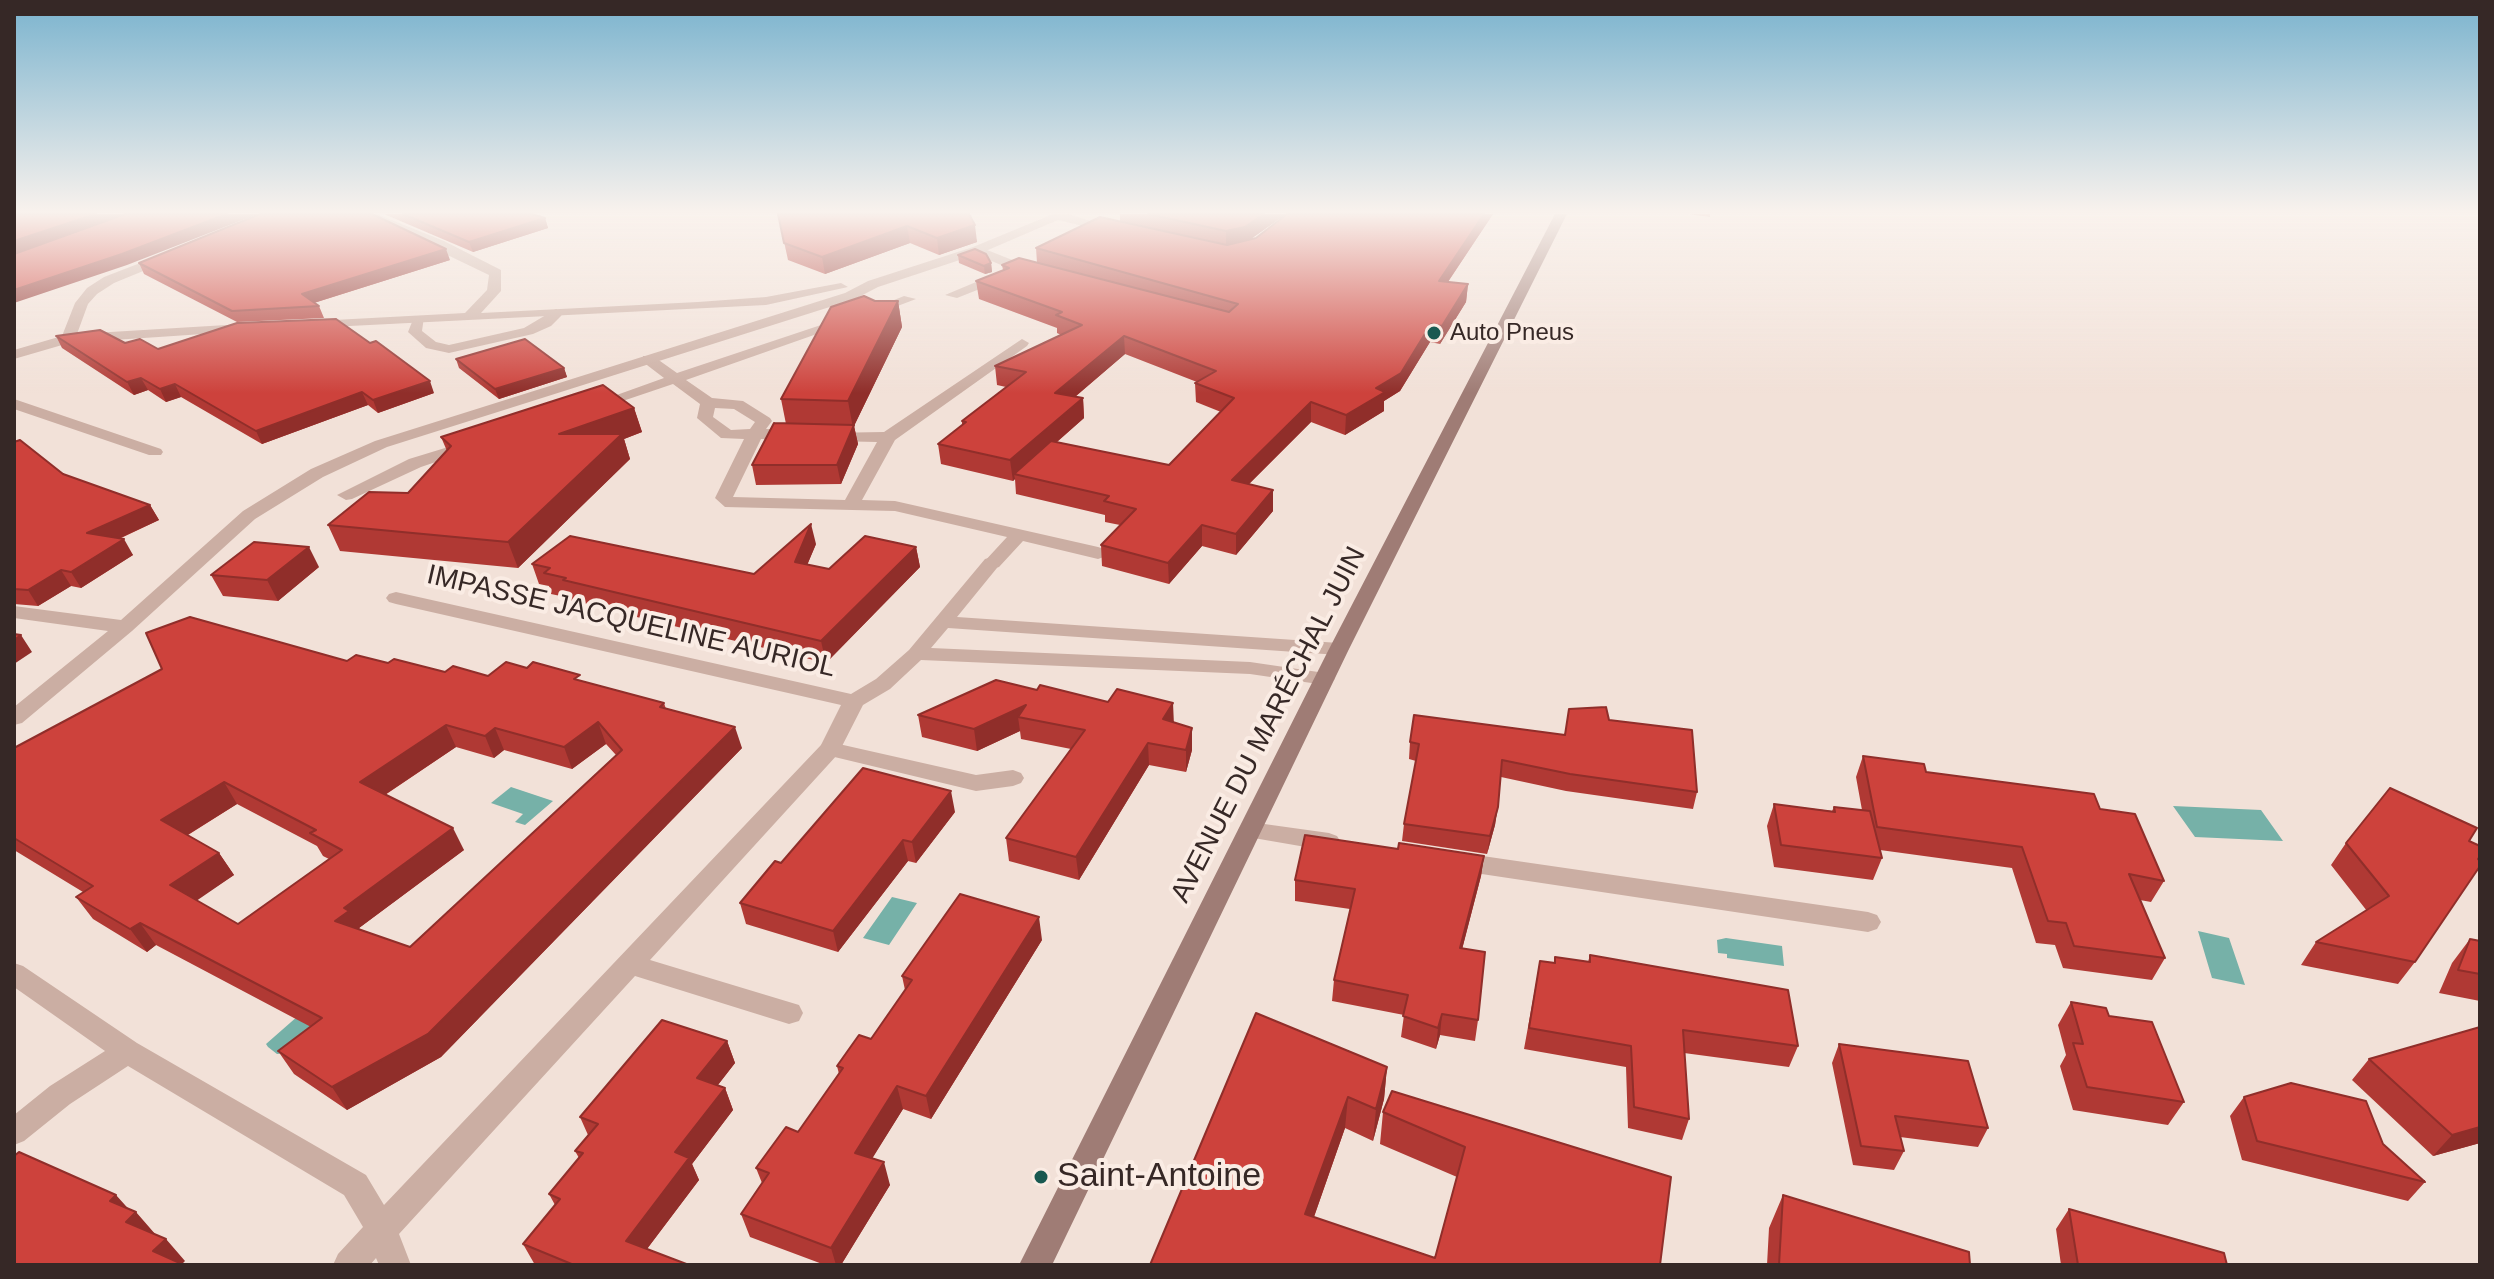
<!DOCTYPE html>
<meta charset="utf-8">
<style>
body{margin:0}
#map{position:relative;width:2494px;height:1279px;overflow:hidden;background:#f2e1d8;font-family:Helvetica,sans-serif}
canvas{display:block}
.frame{position:absolute;inset:0;border:16px solid #362826;pointer-events:none}
</style>
<div id="map">
<canvas width="2494" height="1279"></canvas>
<div class="frame"></div>
</div>
<script>
const c = document.querySelector('canvas').getContext('2d');
c.lineJoin = 'round';
function fill(path, color) {
  c.fillStyle = color;
  c.fill(path, 'evenodd');
}
function shape(rows) {
  const path = new Path2D();
  for (const r of rows) {
    path.moveTo(r[0], r[1]);
    for (let i = 2; i < r.length; i += 2) path.lineTo(r[i], r[i + 1]);
  }
  return path;
}
function strokePath(path, color, width, dash) {
  c.strokeStyle = color;
  c.lineWidth = width;
  c.lineCap = dash ? 'butt' : 'round';
  c.setLineDash(dash || []);
  c.stroke(path);
}
function write(font, color, halo, rows, align = 'center') {
  c.font = font + ' Helvetica,sans-serif';
  c.lineWidth = 8;
  c.setLineDash([]);
  c.textBaseline = 'middle';
  c.strokeStyle = halo;
  c.fillStyle = color;
  for (const [text, x, y, turn = 0] of rows) {
    c.save();
    c.translate(x, y);
    c.rotate((+turn || 0) * Math.PI / 180);
    c.textAlign = isNaN(turn) ? turn : align;
    if (halo) c.strokeText(text, 0, 0);
    c.fillText(text, 0, 0);
    c.restore();
  }
}
fill(shape([
 [511,787,553,801,525,825,515,822,523,814,491,803],
 [2173,806,2261,810,2283,841,2195,837],
 [892,897,917,903,889,945,863,938],
 [2198,931,2229,938,2245,985,2212,978],
 [1726,938,1782,946,1784,966,1727,958,1727,954,1718,953,1717,940],
 [323,994,341,1000,288,1053,277,1054,268,1047,266,1044]
]), '#76b1a8');
fill(shape([
 [977,246,1025,265,1026,268,1015,271,973,253,971,250,977,246],
 [1000,272,1005,273,1005,279,957,298,945,295,1000,272],
 [904,296,916,299,874,315,867,311,904,296],
 [556,309,563,313,561,316,551,326,533,334,449,353,426,348,408,332,414,317,424,317,422,331,436,342,449,345,524,328,556,309],
 [839,319,851,322,686,380,712,398,743,401,770,418,772,421,766,429,795,430,803,435,795,440,761,439,733,497,845,500,877,442,831,441,823,436,825,433,884,432,1022,339,1029,343,1027,346,895,440,862,500,895,501,1098,547,1104,549,1107,553,1104,557,1098,559,1023,541,999,567,992,569,983,563,1007,537,895,511,725,507,715,498,744,439,721,438,697,418,700,404,673,384,599,409,594,411,586,406,664,378,643,362,643,356,653,356,677,373,839,319],
 [715,408,734,409,755,422,750,429,731,430,713,417,715,408],
 [468,441,474,443,474,449,421,467,352,499,346,500,337,495,409,459,468,441],
 [830,742,976,775,1013,770,1021,773,1024,778,1021,783,1013,786,976,791,822,754,819,749,822,744,830,742]
]), '#cbaea3');
fill(shape([
 [362,214,377,214,444,241,501,270,501,291,481,313,698,302,766,297,841,283,848,287,766,305,310,328,308,325,315,321,465,313,487,290,489,275,362,214],
 [1053,214,1068,214,1118,229,1112,233,1058,220,981,253,878,287,855,299,387,447,323,477,255,519,132,631,22,723,14,725,14,707,108,631,14,618,14,606,121,620,243,511,311,469,375,441,845,293,868,281,973,247,1053,214],
 [166,253,172,257,170,260,114,283,97,294,88,304,77,334,243,324,250,328,248,331,69,343,14,359,14,350,62,336,75,303,87,288,104,277,166,253],
 [14,399,161,449,163,452,161,455,149,455,14,409,14,399],
 [992,557,1001,563,957,617,1339,643,1349,649,1339,655,948,628,931,648,1250,662,1325,673,1335,679,1325,685,1250,674,921,660,890,689,863,705,838,754,650,960,799,1005,803,1013,799,1021,789,1024,635,976,399,1234,411,1265,379,1265,376,1258,370,1265,333,1265,338,1254,363,1227,344,1195,128,1066,70,1104,24,1141,14,1145,14,1115,50,1086,105,1051,14,987,14,963,23,966,137,1043,366,1175,384,1205,821,745,841,705,396,604,389,602,386,598,389,594,396,592,851,694,876,679,909,650,985,559,992,557],
 [1250,822,1329,833,1337,836,1341,842,1337,848,1329,851,1242,836,1238,830,1242,824,1250,822],
 [1455,852,1868,912,1877,915,1881,922,1877,929,1868,932,1455,870,1446,867,1443,861,1446,855,1455,852]
]), '#cbaea3');
fill(shape([
 [1555,214,1567,214,1349,649,1052,1265,1019,1265,1329,649,1555,214]
]), '#9f7c75');
fill(shape([
 [384,214,532,214,545,218,548,228,473,252],
 [778,214,969,214,977,242,939,255,910,243,825,274,788,260],
 [1120,214,1286,214,1251,239,1256,238,1287,214,1493,214,1448,282,1468,284,1466,302,1440,344,1430,342,1400,391,1384,401,1384,411,1345,435,1311,422,1249,484,1273,490,1273,511,1236,555,1202,546,1169,584,1102,566,1101,545,1120,525,1105,522,1105,515,1016,494,1015,479,1013,481,941,464,938,444,962,425,962,421,1006,387,997,385,995,366,1061,335,1057,333,1057,328,979,299,976,281,1003,270,1002,265,1037,263,1036,248,1120,221],
 [1125,354,1197,382,1195,383,1196,402,1221,412,1169,465,1057,442,1084,418,1083,398,1075,397],
 [1688,214,1710,214,1710,217],
 [958,255,991,263,992,272,985,274,959,263],
 [450,260,314,303,319,306,324,318,237,322,144,274,139,263],
 [875,301,898,301,902,327,854,426,858,444,841,484,756,485,752,465,786,424,781,399],
 [56,336,125,343,434,393,378,413,368,405,262,444,181,397,166,402,148,390,134,395,62,348],
 [456,359,564,368,567,377,499,399,459,368],
 [634,408,642,432,624,439,630,459,518,568,340,551,328,525,408,493,447,451,441,437],
 [14,442,63,474,150,505,159,520,119,539,133,555,81,588,71,586,38,606,14,604],
 [816,544,807,565,829,569,916,547,920,567,826,663,571,601,570,598,551,594,549,586,539,584,532,564,754,574],
 [319,567,278,601,223,596,211,575],
 [347,661,388,663,445,672,488,676,583,682,664,703,666,709,742,748,441,1057,347,1110,294,1074,278,1051,311,1027,156,945,147,952,93,919,76,897,83,892,14,850,14,748],
 [606,744,616,755,410,947,360,930,359,928,464,850,385,795,456,747,494,758,504,750,572,769],
 [237,804,317,846,323,856,329,859,238,924,196,900,234,875,219,853,188,835],
 [1037,690,1174,722,1192,750,1186,772,1149,765,1079,880,1009,861,1006,838,1071,749,1021,739,1020,731,977,751,922,737,918,715],
 [1569,709,1609,720,1697,792,1693,809,1566,791,1501,777,1495,825,1487,854,1402,841,1404,824,1416,761,1409,759,1410,742,1565,735],
 [1863,756,1926,772,2100,809,2164,881,2151,902,2140,900,2165,958,2152,980,2063,968,2055,945,2036,943,2012,868,1880,850,1882,858,1873,880,1774,867,1767,826,1774,804,1832,811,1834,807,1862,810,1856,777],
 [955,812,916,863,908,861,838,952,746,924,740,903,781,863],
 [2469,841,2415,962,2398,984,2301,965,2316,942,2367,911,2331,865,2346,843],
 [1398,849,1484,856,1481,876,1462,949,1478,1020,1475,1041,1440,1035,1436,1049,1401,1037,1404,1015,1332,1001,1334,980,1350,909,1295,901,1295,880],
 [2470,939,2480,941,2480,1001,2439,993,2452,963],
 [1042,940,931,1119,903,1109,872,1158,890,1185,841,1265,825,1265,750,1237,741,1214,762,1183,756,1168,798,1132,839,1074,837,1066,871,1039,905,990,902,976],
 [1590,955,1798,1046,1789,1067,1684,1053,1689,1119,1682,1140,1628,1128,1626,1067,1524,1049,1540,961,1554,963,1588,962],
 [2071,1002,2109,1016,2184,1102,2168,1125,2073,1110,2060,1066,2066,1055,2058,1025],
 [1256,1013,1387,1067,1384,1099,1373,1141,1345,1128,1314,1217,1435,1258,1457,1177,1380,1144,1383,1112,1392,1091,1660,1265,1150,1265],
 [2480,1027,2480,1143,2433,1156,2352,1080,2369,1059],
 [727,1041,735,1063,718,1085,725,1088,733,1110,692,1164,699,1180,647,1249,689,1265,535,1265,523,1244,555,1205,549,1194,579,1158,575,1151,588,1135,580,1117],
 [1839,1044,1988,1128,1978,1147,1900,1137,1904,1151,1894,1170,1853,1165,1832,1063],
 [2244,1097,2383,1144,2425,1182,2408,1201,2242,1160,2230,1116],
 [1783,1195,1970,1265,1767,1265,1769,1228],
 [2069,1209,2227,1265,2061,1265,2056,1229]
]), '#b03934');
fill(shape([
 [96,214,131,214,14,254,14,241],
 [227,214,258,214,127,265,14,303,14,290],
 [1264,214,1286,214,1245,243,1226,248,1226,231],
 [1484,214,1493,214,1437,298,1439,281],
 [545,218,548,228,473,252,469,242],
 [975,225,977,242,939,255,937,238],
 [907,226,910,243,825,274,822,257],
 [446,249,450,260,307,305,302,294],
 [991,263,992,272,985,274,984,266],
 [1468,284,1466,302,1440,344,1442,326],
 [898,301,902,327,854,426,858,444,841,484,837,465,853,428,848,401],
 [1431,324,1430,342,1400,391,1384,401,1384,411,1345,435,1346,415,1376,388],
 [1124,336,1125,354,1057,412,1055,393],
 [564,368,567,377,499,399,495,389],
 [141,378,148,390,134,395,127,382],
 [430,381,434,393,378,413,373,400],
 [175,384,181,397,166,402,160,389],
 [362,392,368,405,262,444,256,431],
 [1083,398,1084,418,1019,475,1014,474,1015,479,1013,481,1010,460],
 [1311,402,1311,422,1232,501,1232,480],
 [634,408,642,432,624,439,630,459,518,568,508,542,559,434],
 [1273,490,1273,511,1236,555,1236,534],
 [150,505,159,520,96,549,87,533],
 [811,524,816,544,800,582,795,562],
 [1202,525,1202,546,1169,584,1168,563],
 [124,539,133,555,81,588,71,572],
 [309,547,319,567,278,601,267,580],
 [916,547,920,567,826,663,821,641],
 [61,570,71,586,38,606,28,590],
 [21,635,32,652,14,664,14,640],
 [1173,703,1174,725,1163,719],
 [1026,705,1018,717,1020,731,977,751,974,729],
 [598,722,606,744,572,769,564,747],
 [446,725,456,747,371,804,360,782],
 [735,727,742,748,441,1057,347,1110,332,1087],
 [495,728,504,750,494,758,485,736],
 [1192,728,1192,750,1186,772,1186,750],
 [1148,743,1149,765,1079,880,1076,857],
 [224,782,237,804,176,842,161,820],
 [951,791,955,812,916,863,912,842],
 [1498,807,1495,825,1487,854,1490,836],
 [453,828,464,850,359,928,362,933,335,921,344,908],
 [903,840,908,861,838,952,833,931],
 [219,853,234,875,186,908,170,885],
 [1484,856,1481,876,1457,969,1460,948],
 [1039,917,1042,940,931,1119,926,1096],
 [140,923,156,945,147,952,130,929],
 [1442,1014,1440,1035,1436,1049,1438,1028],
 [727,1041,735,1063,706,1100,697,1078],
 [1387,1067,1384,1099,1373,1141,1376,1109],
 [897,1086,903,1109,862,1175,855,1153],
 [725,1088,733,1110,692,1164,699,1180,637,1262,626,1241,675,1152],
 [1348,1097,1345,1128,1304,1245,1305,1214],
 [2480,1127,2480,1143,2433,1156,2452,1135],
 [884,1162,890,1185,841,1265,836,1265,831,1248],
 [116,1195,134,1215,136,1212,156,1235,126,1222,110,1201],
 [166,1239,185,1261,182,1264,183,1265,166,1265,153,1251]
]), '#902e2a');
const building = shape([
 [14,214,96,214,14,241,14,214],
 [125,214,227,214,122,254,14,290,14,254,125,214],
 [260,214,372,214,446,249,302,294,319,306,232,311,139,263,260,214],
 [403,214,532,214,545,218,469,242,403,214],
 [778,214,969,214,975,225,937,238,907,226,822,257,784,243,778,214],
 [1148,214,1264,214,1245,227,1226,231,1148,214],
 [1287,214,1484,214,1439,281,1468,284,1442,326,1431,324,1401,373,1376,388,1385,392,1346,415,1311,402,1232,480,1273,490,1236,534,1202,525,1168,563,1101,545,1136,509,1104,501,1109,496,1014,474,1051,441,1169,465,1234,398,1195,383,1216,371,1124,336,1055,393,1083,398,1010,460,938,444,966,422,962,421,1026,372,995,366,1082,325,1056,315,1062,312,976,281,1009,268,1002,265,1019,258,1229,312,1238,304,1036,248,1100,217,1227,245,1256,238,1287,214],
 [975,249,986,254,991,263,984,266,958,255,975,249],
 [864,296,875,301,898,301,848,401,781,399,831,307,864,296],
 [336,319,370,343,376,341,430,381,373,400,362,392,256,431,175,384,160,389,141,378,127,382,56,336,100,330,125,343,140,339,158,349,237,323,336,319],
 [525,339,564,368,495,389,456,359,525,339],
 [603,385,634,408,559,434,622,434,508,542,328,525,369,492,408,493,451,446,441,437,603,385],
 [774,423,854,425,837,465,752,465,774,423],
 [20,440,63,474,150,505,87,533,124,539,71,572,61,570,28,590,14,589,14,442,20,440],
 [811,524,795,562,829,569,865,536,916,547,821,641,563,580,566,578,544,573,550,568,532,564,570,536,754,574,811,524],
 [254,542,309,547,267,580,211,575,254,542],
 [190,617,347,661,356,655,388,663,394,659,445,672,453,666,488,676,506,662,527,668,533,662,580,675,574,679,664,703,660,707,735,727,428,1034,332,1087,278,1051,322,1018,140,923,130,929,76,897,93,886,14,838,14,748,162,669,146,633,190,617],
 [598,722,622,750,410,947,335,921,349,911,344,908,453,828,360,782,446,725,485,736,495,728,564,747,598,722],
 [224,782,316,830,310,833,342,850,238,924,170,885,219,853,161,820,224,782],
 [14,634,21,635,14,640,14,634],
 [996,680,1037,690,1040,685,1108,702,1117,689,1173,703,1163,719,1192,728,1186,750,1148,743,1076,857,1006,838,1085,730,1018,717,1026,705,974,729,918,715,996,680],
 [1606,707,1609,720,1692,730,1697,792,1570,774,1502,760,1498,807,1490,836,1404,824,1419,744,1410,742,1414,715,1565,735,1569,709,1606,707],
 [1863,756,1924,764,1926,772,2094,794,2100,809,2135,814,2164,881,2129,874,2165,958,2074,946,2066,923,2048,921,2022,847,1877,827,1863,756],
 [863,768,951,791,912,842,903,840,833,931,740,903,775,861,781,863,863,768],
 [2390,788,2477,828,2469,841,2480,846,2480,856,2478,859,2480,861,2480,866,2415,962,2316,942,2389,896,2346,843,2390,788],
 [1774,804,1835,812,1834,807,1870,811,1882,858,1781,845,1774,804],
 [1305,835,1398,849,1399,843,1484,856,1460,948,1485,952,1478,1020,1442,1014,1438,1028,1403,1016,1408,995,1334,980,1355,889,1295,880,1305,835],
 [960,894,1039,917,926,1096,897,1086,855,1153,884,1162,831,1248,741,1214,769,1173,756,1168,786,1127,798,1132,843,1068,837,1066,859,1035,871,1039,912,980,902,976,960,894],
 [2470,939,2480,941,2480,974,2458,970,2470,939],
 [1590,955,1788,990,1798,1046,1683,1030,1689,1119,1634,1107,1631,1046,1529,1028,1540,961,1555,963,1555,957,1590,962,1590,955],
 [2071,1002,2106,1008,2109,1016,2152,1022,2184,1102,2087,1087,2073,1043,2083,1044,2071,1002],
 [1256,1013,1387,1067,1376,1109,1348,1097,1305,1214,1435,1258,1465,1147,1383,1112,1392,1091,1671,1177,1660,1265,1150,1265,1256,1013],
 [662,1020,727,1041,697,1078,725,1088,675,1152,689,1158,626,1241,689,1265,574,1265,523,1244,560,1199,549,1194,583,1153,575,1151,598,1124,580,1117,662,1020],
 [2480,1027,2480,1127,2452,1135,2369,1059,2480,1027],
 [1839,1044,1968,1061,1988,1128,1895,1116,1904,1151,1861,1146,1839,1044],
 [2291,1083,2366,1101,2383,1144,2425,1182,2257,1141,2244,1097,2291,1083],
 [19,1152,116,1195,110,1201,136,1212,126,1222,166,1239,153,1251,182,1264,182,1265,14,1265,14,1156,19,1152],
 [1783,1195,1969,1252,1970,1265,1779,1265,1783,1195],
 [2069,1209,2224,1253,2227,1265,2078,1265,2069,1209]
]);
fill(building, '#cd423c');
strokePath(building, '#902e2a', 2);
const sky = c.createLinearGradient(0, 0, 0, 393);
sky.addColorStop(0, '#7ab3ce');
sky.addColorStop(0.54, '#f9f2ed');
sky.addColorStop(1, '#f9f2ed00');
c.fillStyle = sky;
c.fillRect(0, 0, 2494, 393);
for (const [x, y, r, color] of [
 [1434,333,8,"#195951"],
 [1041,1177,8,"#195951"]
]) {
  const dot = new Path2D();
  dot.arc(x, y, r, 0, 2 * Math.PI);
  c.fillStyle = color;
  c.fill(dot);
  strokePath(dot, '#faece4', 3);
}
write('24px', '#362826', '#faece4', [
 ["Auto Pneus",1450,333]
], 'left');
write('28px', '#362826', '#faece4', [
 ["IMPASSE JACQUELINE AURIOL",631,622,13],
 ["AVENUE DU MARÉCHAL JUIN",1269,725,-63]
]);
write('34px', '#362826', '#faece4', [
 ["Saint-Antoine",1057,1177]
], 'left');
</script>
